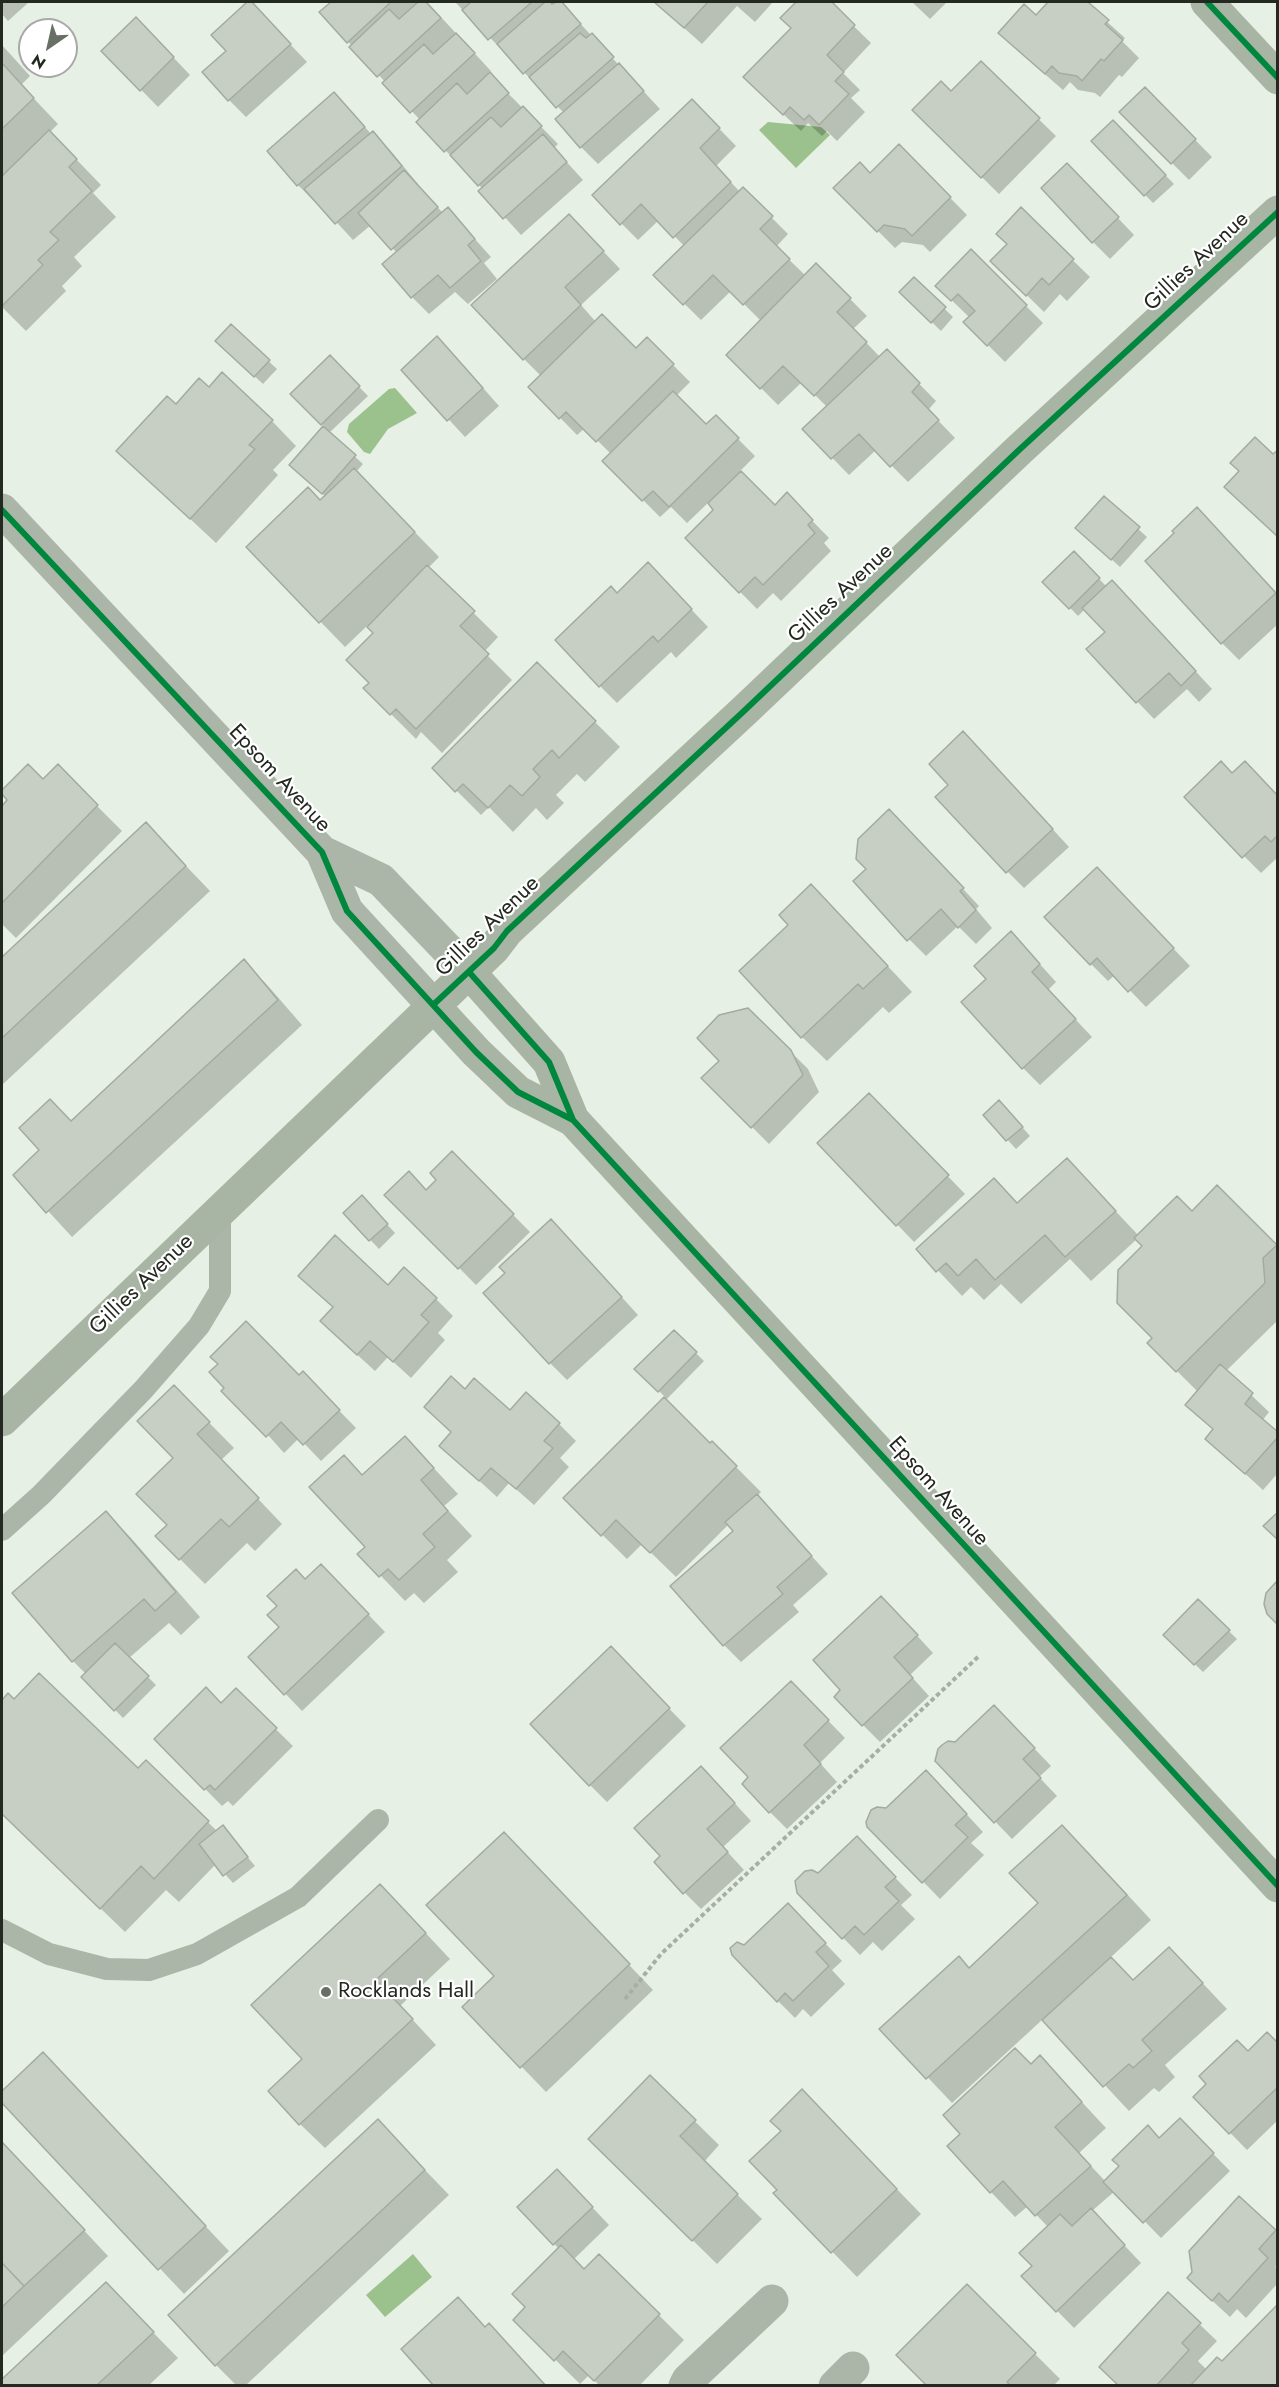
<!DOCTYPE html>
<style>
body{margin:0}
#map{position:relative;width:1279px;height:2387px;overflow:hidden;background:#e7f0e4;font-family:Jost,sans-serif}
canvas{display:block}
.frame{position:absolute;inset:0;border:3px solid #232920;pointer-events:none}
.north{position:absolute;left:18px;top:18px;width:60px;height:60px;box-sizing:border-box;background:#fff;border:2px solid #a7a9a6;border-radius:50%;rotate:214deg;font-size:16px;font-weight:700;line-height:24px;text-align:center;color:#232920}
.north::after{content:'';display:block;margin:auto;width:21px;height:27px;background:#686f65;clip-path:polygon(50% 0,100% 100%,50% 72%,0 100%)}
</style>
<div id="map">
<canvas width="1279" height="2387"></canvas>
<div class="frame"></div>
<div class="north">N</div>
</div>
<script>
const c = document.querySelector('canvas').getContext('2d');
c.lineJoin = 'round';
function fill(path, color) {
  c.fillStyle = color;
  c.fill(path, 'evenodd');
}
function shape(rows) {
  const path = new Path2D();
  for (const r of rows) {
    path.moveTo(r[0], r[1]);
    for (let i = 2; i < r.length; i += 2) path.lineTo(r[i], r[i + 1]);
  }
  return path;
}
function strokePath(path, color, width, dash) {
  c.strokeStyle = color;
  c.lineWidth = width;
  c.lineCap = dash ? 'butt' : 'round';
  c.setLineDash(dash || []);
  c.stroke(path);
}
function write(font, color, halo, rows, align = 'center') {
  c.font = font + ' Jost,sans-serif';
  c.lineWidth = 4.5;
  c.setLineDash([]);
  c.textBaseline = 'middle';
  c.strokeStyle = halo;
  c.fillStyle = color;
  for (const [text, x, y, turn = 0] of rows) {
    c.save();
    c.translate(x, y);
    c.rotate((+turn || 0) * Math.PI / 180);
    c.textAlign = isNaN(turn) ? turn : align;
    if (halo) c.strokeText(text, 0, 0);
    c.fillText(text, 0, 0);
    c.restore();
  }
}
fill(shape([
 [768,122,821,127,830,135,796,168,759,130],
 [395,388,417,413,388,429,370,454,364,452,347,432,349,424,389,389],
 [413,2254,432,2277,385,2317,366,2295]
]), '#9bc18c');
fill(shape([
 [2,2,29,2,8,21,2,14],
 [250,2,307,62,246,117,229,100,228,51,213,35],
 [333,2,427,2,491,71,488,73,558,144,554,148,583,180,521,235,481,191,483,189,418,122,420,120,321,12],
 [455,2,560,2,660,109,598,164,581,147,564,113],
 [655,2,773,2,755,22,737,6,702,44],
 [798,2,829,2,871,43,843,73,860,90,851,98,865,112,837,141,827,131,822,136,808,123,801,131,762,94,793,28,782,18],
 [912,2,947,2,930,19],
 [1050,2,1078,2,1082,5,1085,2,1125,38,1122,41,1139,58,1122,77,1119,75,1100,97,1095,93,1078,90,1070,82,1063,90,1017,50,1036,17],
 [153,36,190,75,158,107,103,51],
 [2,45,30,76,21,85,58,124,50,132,101,185,93,193,116,217,74,257,82,266,62,286,66,291,26,331,2,307],
 [981,63,1056,136,999,194,914,110,951,93],
 [1145,89,1212,157,1189,180,1121,112],
 [351,111,371,134,373,133,390,150,418,184,417,185,443,213,448,209,491,257,484,263,497,279,468,304,455,292,429,314,412,297,397,253,371,225,353,240,317,201,315,202,298,185,269,152],
 [709,118,736,146,716,166,740,192,743,189,788,234,776,247,806,276,816,265,867,316,853,329,880,357,887,351,936,401,928,410,955,438,908,482,876,450,849,475,804,429,827,407,802,382,778,405,728,355,761,321,731,291,701,320,655,275,684,246,659,220,638,240,621,223],
 [1113,122,1174,184,1153,203,1093,141],
 [899,146,967,215,930,252,923,245,902,242,895,248,835,188,870,174],
 [1084,182,1134,235,1110,259,1093,242],
 [1021,210,1090,277,1067,301,1060,294,1044,312,992,261,1009,245],
 [586,233,620,269,581,305,596,322,636,350,647,339,690,382,676,396,706,426,716,417,755,456,740,471,775,506,787,495,829,538,824,543,831,551,781,601,773,593,757,609,687,538,715,510,709,502,687,523,671,507,660,517,604,461,611,454,585,428,577,435,530,387,541,376,524,359],
 [971,251,1043,323,1005,362,965,322,970,318,937,286],
 [914,279,953,317,941,331,901,292],
 [231,326,277,369,263,384,225,349],
 [454,355,499,406,465,437,403,370],
 [330,357,368,396,329,433,363,464,356,472,439,557,428,568,498,637,484,652,512,680,442,753,421,732,416,739,365,688,370,683,375,633,368,625,345,647,248,547,326,497,291,465,325,427,293,394],
 [209,389,272,421,296,446,273,470,278,475,216,543,143,475],
 [1104,498,1147,537,1120,567,1086,536],
 [1214,526,1278,595,1278,624,1239,660,1222,643],
 [1074,553,1107,587,1129,599,1212,689,1199,702,1187,689,1154,719,1088,650,1107,632,1085,609,1078,616,1045,582],
 [665,582,708,627,676,658,671,652,617,703,600,686,617,594],
 [537,664,620,747,585,782,577,774,556,795,564,803,547,820,536,808,513,832,489,807,481,815,434,768],
 [980,750,1069,847,1024,888,1007,871],
 [28,766,43,781,58,767,122,831,16,938,2,924,2,808,9,800,2,792],
 [1232,775,1278,797,1278,857,1261,873,1244,856],
 [146,824,210,891,2,1085,2,959],
 [906,828,979,906,976,909,992,928,976,944,958,926,926,956,909,939],
 [1114,886,1190,966,1146,1007,1115,975,1108,981,1091,964],
 [836,911,912,992,889,1013,883,1007,827,1061,802,1037],
 [1028,951,1056,982,1048,990,1092,1037,1040,1085,1023,1068],
 [244,961,268,986,302,1025,72,1237,15,1175],
 [748,1009,808,1069,819,1092,769,1144,703,1078,721,1061],
 [1008,1111,1030,1136,1016,1149,985,1115],
 [886,1112,965,1194,914,1242,819,1143],
 [452,1153,530,1232,476,1285,387,1195,427,1191,438,1180],
 [994,1180,1018,1204,1091,1185,1139,1236,1192,1213,1217,1187,1278,1247,1278,1320,1226,1371,1269,1412,1262,1421,1278,1434,1278,1473,1263,1490,1207,1439,1214,1430,1187,1405,1198,1392,1149,1343,1154,1338,1144,1246,1137,1239,1091,1281,1070,1259,1021,1304,1001,1284,984,1300,971,1287,962,1296,918,1249],
 [370,1206,395,1233,379,1249,345,1213],
 [568,1238,638,1315,567,1380,550,1363],
 [389,1287,436,1299,453,1316,438,1333,445,1340,411,1378,388,1357,375,1371,339,1338],
 [674,1332,704,1361,665,1401,710,1446,712,1443,761,1492,757,1496,828,1574,793,1605,799,1612,741,1662,724,1645,735,1531,729,1524,676,1577,642,1544,627,1559,565,1498,665,1397,637,1369],
 [219,1364,299,1377,320,1391,356,1428,321,1461,299,1438,284,1453,226,1388],
 [174,1387,234,1448,221,1460,282,1524,255,1551,247,1543,205,1584,157,1536,169,1525,175,1458],
 [465,1391,510,1412,559,1424,576,1441,560,1458,569,1467,534,1505,509,1483,497,1497,441,1446,453,1433],
 [344,1457,363,1476,429,1463,458,1494,444,1506,472,1536,447,1560,458,1572,424,1603,414,1593,405,1601,360,1554,367,1547],
 [106,1513,131,1538,200,1617,181,1635,169,1623,129,1658,156,1685,123,1718,83,1677,86,1674,73,1661],
 [305,1581,338,1583,385,1632,302,1711,250,1657,281,1627],
 [1198,1601,1237,1639,1203,1672,1165,1635],
 [898,1615,933,1653,910,1675,929,1696,880,1742,863,1725],
 [627,1665,686,1726,607,1802,590,1785],
 [236,1690,293,1746,233,1806,228,1801,222,1806,156,1739,221,1705],
 [8,1696,14,1701,138,1771,146,1762,217,1831,223,1827,255,1866,233,1883,216,1864,179,1902,166,1890,125,1932,2,1813,2,1703],
 [808,1700,845,1738,820,1763,837,1782,787,1829,770,1812],
 [1011,1724,1051,1766,1039,1777,1057,1796,1012,1839,937,1761,955,1744],
 [718,1785,751,1821,723,1847,744,1870,701,1909,684,1892,662,1856],
 [943,1789,983,1832,971,1843,984,1855,940,1899,869,1826,887,1810],
 [1087,1851,1151,1920,1110,1958,1134,1981,1194,1974,1227,2009,1165,2065,1175,2077,1159,2092,1154,2088,1129,2111,1043,2019,952,2103,882,2029,959,1958,970,1969,1040,1904],
 [874,1856,912,1895,901,1905,915,1919,882,1951,873,1942,860,1955,798,1892,797,1881,801,1875,814,1872,819,1875],
 [528,1859,653,1990,546,2092,464,2007,496,1976],
 [405,1911,450,1959,400,2006,436,2045,325,2148,300,2124,304,2059],
 [805,1922,842,1961,832,1970,845,1984,811,2017,803,2009,795,2018,778,2001,745,1947],
 [1278,2045,1278,2120,1247,2150,1195,2097,1208,2084,1248,2053],
 [43,2055,229,2251,184,2294,2,2101,2,2093],
 [1040,2057,1106,2128,1079,2153,1105,2181,1160,2140,1180,2120,1230,2171,1161,2238,1115,2191,1092,2211,1141,2263,1074,2328,1023,2276,1034,2266,1048,2227,1028,2206,1015,2217,991,2192,1031,2065],
 [650,2077,719,2145,704,2162,762,2219,717,2264,615,2164],
 [826,2116,921,2214,857,2277,775,2193],
 [2,2143,108,2256,2,2356],
 [402,2146,449,2195,245,2386,237,2386,216,2365],
 [574,2188,609,2225,573,2260,584,2271,599,2256,684,2340,639,2386,600,2386,589,2375,580,2384,515,2320,527,2307,559,2249,519,2207],
 [1239,2198,1278,2234,1278,2264,1275,2267,1278,2269,1278,2283,1246,2318,1237,2309,1230,2317,1206,2295],
 [106,2284,178,2358,148,2386,2,2386,2,2381],
 [967,2286,1060,2379,1053,2386,929,2386],
 [1168,2294,1217,2341,1198,2361,1207,2370,1222,2363,1278,2386,1120,2386],
 [458,2299,486,2328,489,2325,547,2386,436,2386]
]), '#0003');
const building = shape([
 [247,2,252,2,291,44,228,101,202,72,226,51,211,35,247,2],
 [331,2,391,2,347,43,319,12,331,2],
 [418,2,426,2,441,18,377,77,349,47,389,9,399,19,418,2],
 [471,2,532,2,488,40,462,10,471,2],
 [545,2,550,2,552,4,556,2,562,2,581,24,523,74,497,44,545,2],
 [654,2,708,2,684,28,654,2],
 [796,2,832,2,855,25,827,55,844,72,835,81,849,94,819,125,809,115,804,120,790,107,783,115,743,77,791,28,780,18,796,2],
 [1048,2,1088,2,1109,20,1105,24,1123,40,1104,61,1101,59,1082,81,1077,76,1059,73,1052,66,1045,74,998,33,1024,4,1036,15,1048,2],
 [136,17,174,57,140,91,101,51,136,17],
 [456,33,475,53,410,113,382,83,424,44,433,54,456,33],
 [580,33,586,38,592,33,614,57,556,108,529,77,580,33],
 [981,61,1040,118,981,178,912,110,941,81,951,91,981,61],
 [2,63,34,98,2,129,2,63],
 [619,63,644,91,580,148,555,119,619,63],
 [490,72,509,93,444,152,416,122,457,83,467,94,490,72],
 [1145,87,1196,139,1171,164,1119,112,1145,87],
 [334,92,365,127,297,186,267,151,334,92],
 [692,99,720,128,700,148,731,182,673,238,641,204,620,225,592,195,692,99],
 [523,106,542,126,478,186,450,155,491,117,501,127,523,106],
 [1113,120,1166,175,1144,196,1091,141,1113,120],
 [49,130,77,159,69,167,92,191,50,232,59,240,38,260,43,265,2,306,2,176,49,130],
 [373,131,402,166,335,224,304,189,373,131],
 [543,134,567,162,503,219,478,191,543,134],
 [899,144,951,197,912,236,905,229,884,225,877,232,833,188,860,162,870,173,899,144],
 [1067,163,1119,217,1092,243,1041,188,1067,163],
 [404,170,438,207,391,250,358,213,404,170],
 [743,187,773,216,760,229,790,259,743,305,713,275,683,305,653,275,743,187],
 [448,207,475,239,468,245,481,261,450,288,438,275,411,298,382,264,448,207],
 [1021,207,1074,259,1049,285,1042,278,1026,296,990,261,1007,244,996,234,1021,207],
 [569,214,604,251,565,287,581,305,523,360,471,305,569,214],
 [971,249,1027,305,987,346,963,322,975,311,958,294,951,301,935,286,971,249],
 [816,263,851,298,837,312,867,342,814,396,783,366,760,389,726,355,816,263],
 [914,277,946,307,931,323,899,292,914,277],
 [602,314,636,348,647,337,674,364,596,442,566,412,559,419,528,387,602,314],
 [231,324,270,360,254,377,215,341,231,324],
 [437,336,483,388,447,421,401,370,437,336],
 [887,349,920,383,912,392,939,420,890,467,859,434,831,459,802,429,887,349],
 [330,355,360,386,321,425,290,394,330,355],
 [222,372,273,420,249,445,255,449,190,519,116,451,167,396,176,404,199,378,209,387,222,372],
 [673,391,706,424,716,415,739,438,669,507,653,491,642,501,602,461,673,391],
 [323,426,356,455,322,494,289,465,323,426],
 [1255,437,1273,454,1278,450,1278,537,1224,487,1239,471,1230,463,1255,437],
 [354,468,415,532,319,623,246,547,308,487,320,500,354,468],
 [741,471,775,505,787,492,813,520,808,525,815,533,763,585,755,577,739,593,685,538,713,510,708,503,741,471],
 [1104,496,1140,527,1111,560,1075,528,1104,496],
 [1197,507,1276,593,1221,644,1145,561,1174,533,1172,531,1197,507],
 [1074,551,1100,578,1069,609,1042,582,1074,551],
 [648,562,692,609,658,642,653,636,599,687,555,640,611,586,617,593,648,562],
 [427,565,475,611,460,626,489,654,416,729,396,709,390,715,363,688,369,683,346,660,373,633,367,627,427,565],
 [1112,580,1196,671,1181,686,1169,673,1136,703,1086,649,1105,632,1082,608,1112,580],
 [537,662,596,721,559,758,552,750,533,769,540,777,522,796,510,785,488,808,463,784,455,792,432,768,537,662],
 [963,731,1053,829,1006,873,935,797,948,785,929,764,963,731],
 [1221,761,1232,773,1245,761,1278,796,1278,835,1271,842,1265,836,1242,858,1184,797,1221,761],
 [28,764,43,779,58,764,98,805,2,903,2,806,7,800,2,794,2,790,28,764],
 [889,809,964,888,960,891,976,910,958,928,941,909,907,941,853,881,866,869,856,859,858,839,889,809],
 [146,822,186,866,2,1038,2,957,146,822],
 [1097,867,1174,948,1128,992,1097,958,1090,965,1044,917,1097,867],
 [811,884,888,966,863,989,858,984,801,1038,739,971,788,925,779,915,811,884],
 [1011,931,1040,964,1032,972,1076,1019,1022,1069,961,1002,986,979,974,966,1011,931],
 [244,959,278,1000,46,1213,13,1175,39,1150,19,1128,50,1099,71,1121,244,959],
 [748,1008,791,1050,803,1075,751,1128,701,1078,719,1061,697,1038,719,1015,748,1008],
 [869,1093,949,1175,896,1226,817,1143,869,1093],
 [999,1100,1023,1127,1006,1141,983,1115,999,1100],
 [452,1151,514,1214,458,1269,384,1195,409,1171,426,1190,436,1180,430,1173,452,1151],
 [1067,1158,1116,1211,1065,1257,1045,1235,995,1280,976,1259,958,1276,946,1263,936,1272,916,1249,994,1178,1017,1203,1067,1158],
 [1217,1185,1277,1245,1263,1258,1265,1283,1176,1372,1147,1343,1152,1338,1117,1303,1118,1270,1142,1246,1134,1238,1177,1196,1192,1211,1217,1185],
 [362,1195,388,1224,369,1241,343,1213,362,1195],
 [551,1219,622,1297,549,1364,483,1293,505,1273,499,1267,551,1219],
 [335,1235,388,1285,404,1267,437,1298,421,1315,429,1322,393,1362,370,1341,357,1355,320,1321,333,1307,298,1276,335,1235],
 [246,1321,299,1375,303,1371,340,1410,303,1445,281,1422,266,1437,221,1391,224,1388,209,1372,218,1364,210,1357,246,1321],
 [674,1330,697,1352,658,1392,634,1369,674,1330],
 [1220,1364,1253,1393,1245,1404,1278,1432,1278,1437,1245,1474,1205,1439,1213,1429,1185,1405,1220,1364],
 [451,1376,465,1389,474,1378,510,1410,526,1392,560,1423,544,1441,553,1448,516,1489,491,1468,479,1481,439,1446,451,1432,424,1407,451,1376],
 [174,1385,210,1422,197,1434,259,1498,229,1527,221,1519,179,1560,155,1536,167,1525,136,1494,173,1458,137,1421,174,1385],
 [664,1397,710,1443,712,1441,737,1466,650,1553,616,1520,601,1536,563,1498,664,1397],
 [405,1436,434,1468,421,1480,448,1511,423,1534,435,1547,399,1580,388,1569,379,1577,357,1554,365,1547,309,1487,344,1455,362,1475,405,1436],
 [757,1494,812,1556,777,1587,783,1594,723,1646,670,1586,733,1531,725,1522,757,1494],
 [106,1511,176,1592,155,1611,144,1599,72,1662,12,1593,106,1511],
 [1278,1512,1278,1540,1263,1526,1278,1512],
 [321,1564,369,1614,284,1695,248,1657,279,1627,267,1615,277,1606,267,1596,296,1569,305,1579,321,1564],
 [1277,1581,1278,1581,1278,1625,1267,1614,1264,1604,1266,1593,1277,1581],
 [881,1596,918,1635,894,1657,913,1678,862,1726,834,1697,840,1690,813,1660,881,1596],
 [1198,1599,1230,1630,1194,1665,1163,1635,1198,1599],
 [115,1643,149,1676,114,1711,81,1677,115,1643],
 [611,1646,670,1708,589,1786,530,1724,611,1646],
 [39,1673,138,1768,146,1760,209,1821,154,1879,141,1866,100,1909,2,1814,2,1700,8,1693,14,1699,39,1673],
 [791,1681,829,1720,804,1745,821,1764,769,1813,742,1784,748,1777,720,1748,791,1681],
 [206,1687,221,1703,236,1688,277,1728,215,1790,210,1785,204,1790,154,1739,206,1687],
 [994,1705,1035,1748,1023,1759,1041,1778,994,1823,935,1761,938,1749,942,1745,948,1741,955,1742,994,1705],
 [701,1766,735,1803,707,1829,728,1852,683,1894,654,1862,660,1856,634,1828,701,1766],
 [926,1770,967,1814,955,1825,968,1837,922,1883,867,1827,866,1822,871,1810,877,1807,886,1808,926,1770],
 [223,1825,248,1857,223,1876,199,1844,223,1825],
 [1062,1825,1127,1895,926,2079,879,2029,959,1956,969,1968,1038,1903,1009,1873,1062,1825],
 [504,1832,630,1964,520,2068,462,2007,494,1976,426,1905,504,1832],
 [857,1836,896,1877,885,1887,899,1901,864,1935,855,1926,842,1939,797,1893,795,1881,805,1871,812,1870,818,1873,857,1836],
 [380,1884,426,1933,376,1980,413,2019,299,2125,268,2091,302,2059,251,2005,380,1884],
 [788,1903,826,1943,816,1952,829,1966,793,2001,785,1993,777,2002,732,1955,730,1948,737,1942,744,1945,788,1903],
 [1169,1947,1203,1983,1142,2040,1152,2051,1133,2068,1129,2064,1103,2087,1042,2020,1111,1957,1133,1980,1169,1947],
 [1267,2032,1278,2043,1278,2087,1229,2134,1193,2097,1206,2084,1199,2076,1237,2040,1248,2051,1267,2032],
 [1015,2048,1031,2064,1040,2055,1082,2102,1055,2127,1091,2166,1035,2216,1003,2181,990,2193,947,2146,960,2134,943,2115,1015,2048],
 [43,2052,206,2226,158,2270,2,2103,2,2091,43,2052],
 [650,2075,696,2120,680,2136,738,2194,692,2241,588,2139,650,2075],
 [802,2089,897,2189,831,2253,773,2193,777,2190,749,2161,781,2131,770,2121,802,2089],
 [1180,2118,1214,2153,1143,2223,1103,2182,1119,2166,1112,2160,1148,2125,1159,2138,1180,2118],
 [378,2119,425,2170,215,2366,168,2315,378,2119],
 [2,2142,85,2230,24,2286,2,2263,2,2142],
 [557,2169,593,2207,553,2245,517,2207,557,2169],
 [1239,2196,1276,2230,1259,2249,1268,2258,1228,2302,1219,2293,1212,2301,1187,2278,1192,2272,1189,2251,1239,2196],
 [1091,2208,1125,2245,1056,2312,1021,2276,1032,2266,1019,2253,1060,2214,1072,2226,1091,2208],
 [561,2245,584,2269,599,2254,660,2314,594,2381,563,2351,554,2361,513,2320,525,2307,512,2294,561,2245],
 [2,2263,24,2286,2,2307,2,2263],
 [106,2282,154,2332,96,2386,2,2386,2,2379,106,2282],
 [967,2284,1036,2353,1007,2382,1011,2386,927,2386,896,2355,967,2284],
 [1168,2292,1201,2323,1182,2343,1189,2350,1156,2386,1119,2386,1099,2367,1168,2292],
 [458,2297,485,2327,489,2323,546,2386,434,2386,401,2349,458,2297],
 [1278,2304,1278,2386,1190,2386,1217,2357,1222,2361,1278,2304]
]);
fill(building, '#c7cec4');
strokePath(building, '#a3aaa0', 1.5);
strokePath(shape([
 [625,1999,661,1954,979,1656]
]), '#a6afa3', 4, [4.5, 3]);
strokePath(shape([
 [2,1530,41,1495,143,1390,199,1326,220,1291,220,1211],
 [2,1930,49,1954,107,1969,149,1970,197,1954,298,1897,378,1820]
]), '#abb6a8', 22);
strokePath(shape([
 [2,510,322,852,347,911,433,1005],
 [322,852,381,880,469,972],
 [685,2386,688,2380,772,2301],
 [835,2386,853,2368]
]), '#abb6a8', 33);
strokePath(shape([
 [1207,2,1278,78],
 [469,972,549,1062,573,1120,1278,1886],
 [433,1005,476,1052,518,1092,573,1120],
 [2,1420,494,948,507,931,744,711,1019,450,1278,212]
]), '#a8b4a4', 33);
strokePath(shape([
 [1207,2,1278,78],
 [2,510,322,852,347,911,476,1052,518,1092,573,1120],
 [469,972,549,1062,573,1120,1278,1886],
 [433,1005,494,948,507,931,744,711,1019,450,1278,212]
]), '#00873e', 6);
for (const [x, y, r, color] of [
 [326,1992,6,"#686f65"]
]) {
  const dot = new Path2D();
  dot.arc(x, y, r, 0, 2 * Math.PI);
  c.fillStyle = color;
  c.fill(dot);
  strokePath(dot, '#fff', 2);
}
write('22px', '#232920', '#fff', [
 ["Gillies Avenue",1197,262,-43],
 ["Gillies Avenue",841,594,-43],
 ["Epsom Avenue",279,779,47],
 ["Gillies Avenue",488,927,-44],
 ["Gillies Avenue",142,1285,-44],
 ["Epsom Avenue",938,1492,48]
]);
write('22px', '#232920', '#fff', [
 ["Rocklands Hall",338,1992]
], 'left');
</script>
